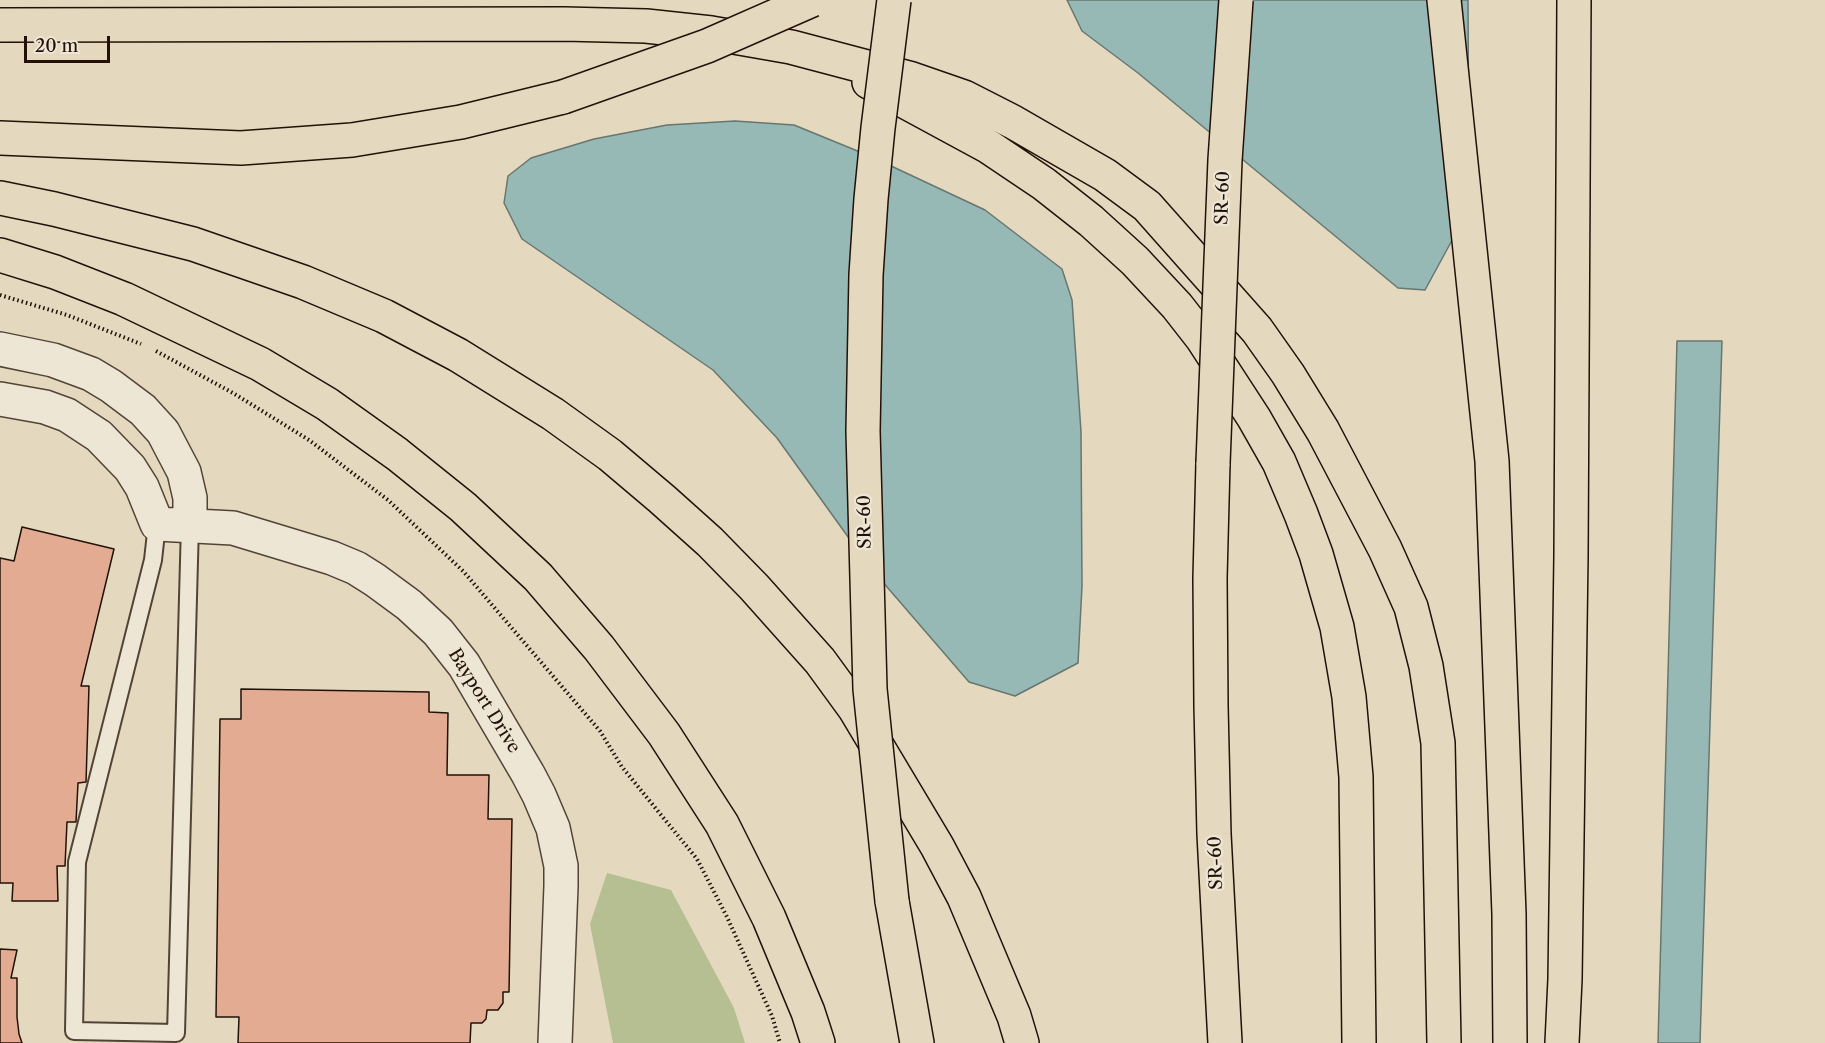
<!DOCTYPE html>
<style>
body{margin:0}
#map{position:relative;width:1825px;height:1043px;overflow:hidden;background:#e4d9be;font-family:"Libre Caslon Text",serif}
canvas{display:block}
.scale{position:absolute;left:24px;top:36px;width:86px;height:27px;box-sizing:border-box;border:3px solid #221108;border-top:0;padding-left:8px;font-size:18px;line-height:21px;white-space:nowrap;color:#221108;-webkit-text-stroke:4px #ede6d5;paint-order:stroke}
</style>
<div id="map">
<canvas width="1825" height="1043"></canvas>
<div class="scale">20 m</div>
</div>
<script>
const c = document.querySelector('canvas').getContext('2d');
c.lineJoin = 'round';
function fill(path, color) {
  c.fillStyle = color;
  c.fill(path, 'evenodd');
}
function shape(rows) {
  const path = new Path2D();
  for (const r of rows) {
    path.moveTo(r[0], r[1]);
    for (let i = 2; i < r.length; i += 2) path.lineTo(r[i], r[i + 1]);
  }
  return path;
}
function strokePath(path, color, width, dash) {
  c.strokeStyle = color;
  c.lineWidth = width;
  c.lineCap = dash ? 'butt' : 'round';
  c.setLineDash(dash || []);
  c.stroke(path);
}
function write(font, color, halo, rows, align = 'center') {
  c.font = font + ' "Libre Caslon Text",serif';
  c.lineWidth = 4.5;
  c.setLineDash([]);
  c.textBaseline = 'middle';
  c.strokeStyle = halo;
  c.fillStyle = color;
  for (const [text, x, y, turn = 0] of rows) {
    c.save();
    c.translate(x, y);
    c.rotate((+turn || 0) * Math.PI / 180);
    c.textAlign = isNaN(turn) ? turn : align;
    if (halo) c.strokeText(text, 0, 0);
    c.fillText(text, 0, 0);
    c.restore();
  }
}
fill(shape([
 [607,873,671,890,734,1008,745,1043,613,1043,590,924]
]), '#b5bf91');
const water = shape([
 [1067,0,1468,0,1469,209,1425,290,1398,288,1138,73,1082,31,1067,0],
 [735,121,794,125,860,152,851,541,777,438,713,370,522,239,504,203,508,176,531,158,594,139,667,125,735,121],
 [889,165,985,210,1062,269,1072,300,1081,432,1082,586,1078,663,1015,696,969,682,881,580,878,350,889,165],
 [1677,341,1722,341,1700,1043,1658,1043,1677,341]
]);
fill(water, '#96b9b6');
strokePath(water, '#687670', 1.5);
const building = shape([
 [22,527,114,549,81,686,89,686,86,782,78,783,76,822,67,822,65,866,57,866,58,901,12,901,13,883,0,883,0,558,14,561,22,527],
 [241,689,429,692,429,712,448,713,447,775,489,775,488,819,512,819,509,992,503,992,503,1003,498,1010,487,1010,486,1019,482,1023,471,1023,470,1043,238,1043,239,1017,216,1017,220,719,241,719,241,689],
 [0,949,17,950,11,978,17,978,17,1017,19,1034,22,1043,0,1043,0,949]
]);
fill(building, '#e3ac92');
strokePath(building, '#221108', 1.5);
const lane = shape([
 [157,524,153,560,77,862,74,1031,176,1033,190,525]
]);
const street = shape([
 [0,349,53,360,91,374,111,386,143,410,163,432,184,472,190,498,190,525],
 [0,399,45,407,67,415,99,436,130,468,142,487,157,524,233,528,332,558,356,568,375,580,409,605,438,632,464,665,528,774,539,795,553,828,561,866,561,886,555,1043]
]);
const highway = shape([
 [1444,0,1492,461,1509,914,1510,1043],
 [0,25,564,24,646,26,711,33,791,47,912,79,964,97,1013,122,1105,175,1147,206,1257,330,1288,374,1323,431,1385,549,1411,607,1426,666,1438,743,1444,1043],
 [869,82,989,147,1044,184,1091,221,1135,261,1177,306,1202,338,1254,418,1279,462,1301,514,1316,554,1337,627,1349,697,1356,777,1359,1043],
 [0,138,241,148,352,140,461,122,563,97],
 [0,198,54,209,193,244,303,282,384,316,458,355,553,414,610,455,662,499,710,542,754,587,820,661,855,709,937,846,964,897,1014,1016,1022,1043],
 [0,255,55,272,124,299,260,364,327,404,397,454,463,507,538,577,599,648,664,734,722,824,769,918,808,1012,818,1043],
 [1213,463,1210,578,1211,706,1214,834,1225,1043],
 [892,901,917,1043],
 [1562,1043,1565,979,1571,556,1574,0]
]);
strokePath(lane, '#524336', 20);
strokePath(street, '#524336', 36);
strokePath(highway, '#221108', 36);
strokePath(shape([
 [0,295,67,315,141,344],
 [156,351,233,393,309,440,388,500,463,571,600,731,622,767,697,859,727,917,772,1016,780,1043]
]), '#221108', 4, [1.5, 3]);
strokePath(lane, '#ede6d5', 16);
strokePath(street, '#ede6d5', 33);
strokePath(highway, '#e4d9be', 33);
const highwayBridge = shape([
 [563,97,707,46,812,0],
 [1213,463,1225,160,1236,0],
 [892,901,870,689,863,431,866,275,871,199,878,128,894,0]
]);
strokePath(highwayBridge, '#221108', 36, []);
strokePath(highwayBridge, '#e4d9be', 33);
write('18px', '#221108', '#ede6d5', [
 ["SR-60",1223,198,-88],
 ["SR-60",865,522,-91],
 ["Bayport Drive",484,701,58],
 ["SR-60",1216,863,-92]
]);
</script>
